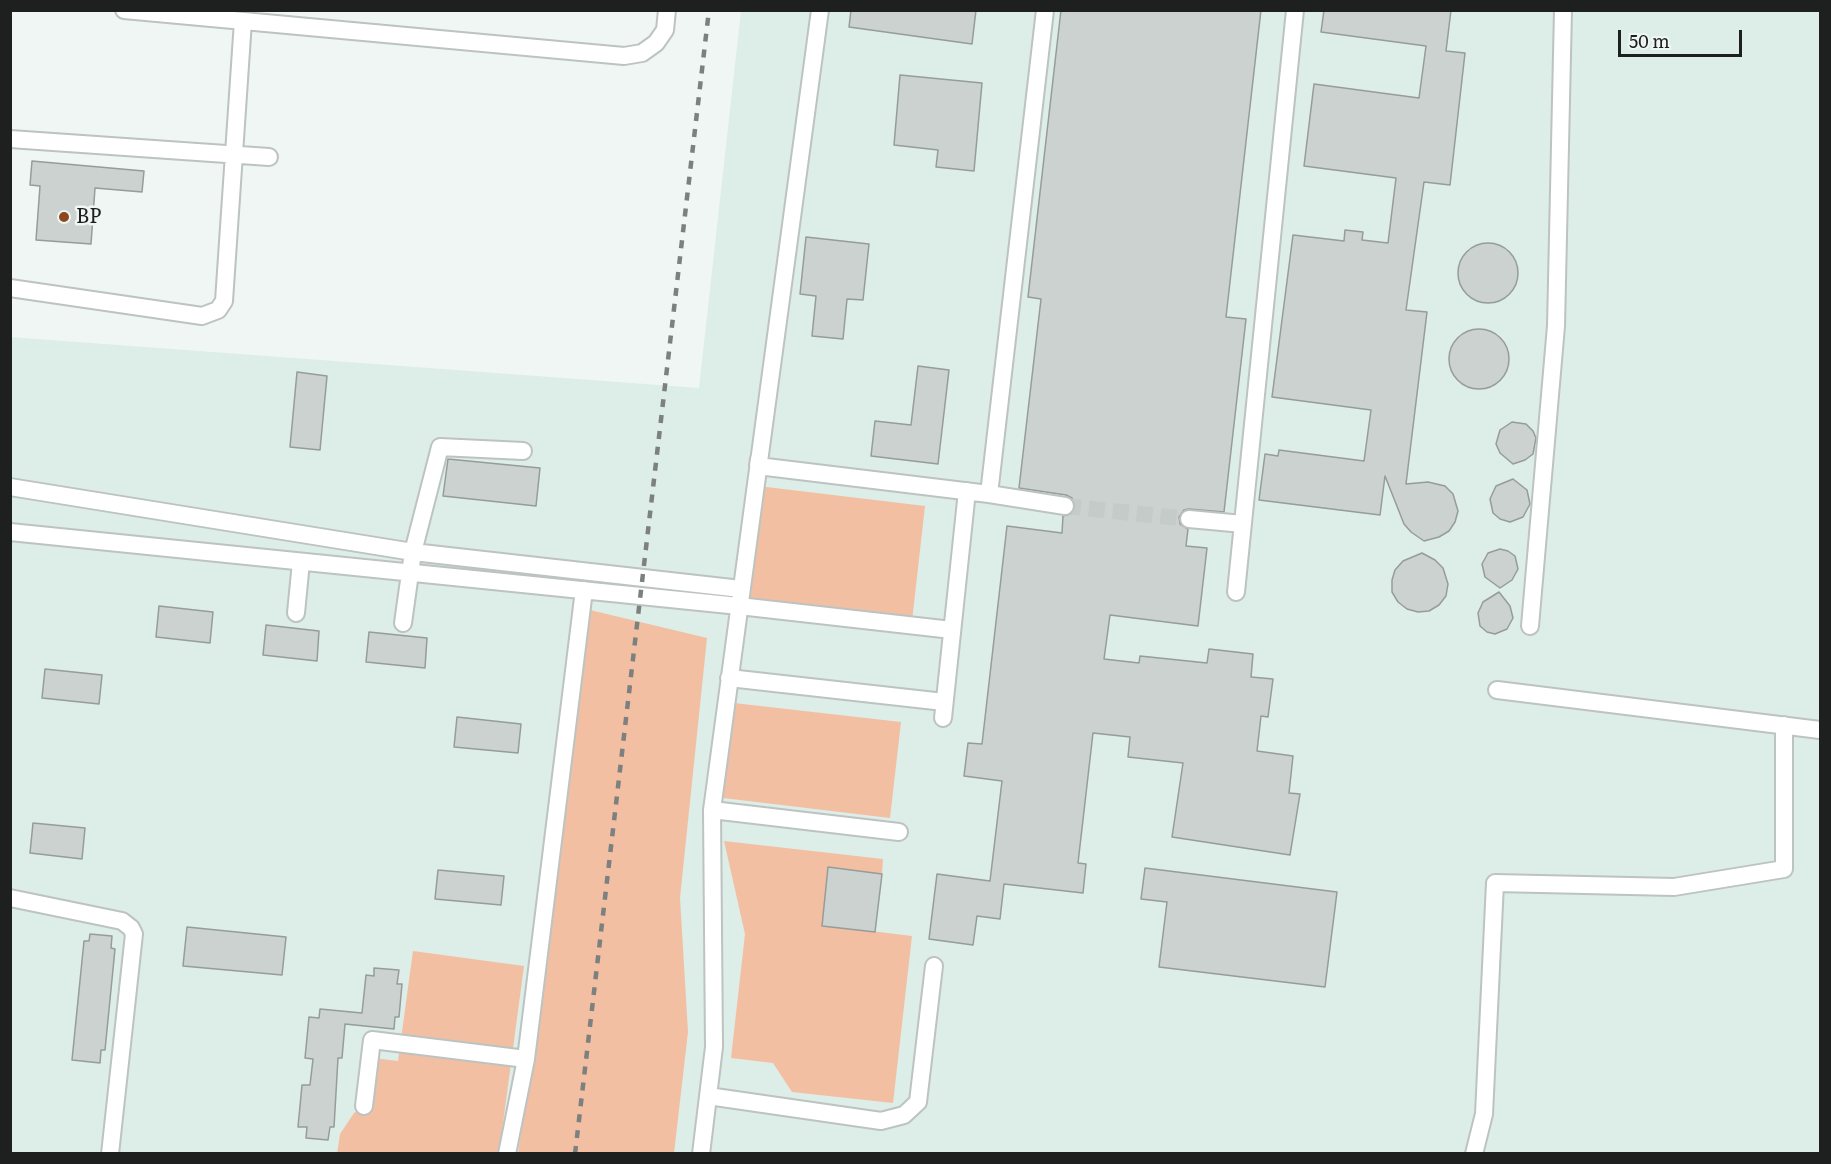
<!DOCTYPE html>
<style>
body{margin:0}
#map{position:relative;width:1831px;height:1164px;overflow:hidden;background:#eff6f4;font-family:Literata,serif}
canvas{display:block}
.frame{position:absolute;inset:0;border:12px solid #1d201f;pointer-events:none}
.scale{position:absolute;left:1618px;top:30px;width:124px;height:27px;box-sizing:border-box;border:3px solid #1d201f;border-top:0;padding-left:8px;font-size:18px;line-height:21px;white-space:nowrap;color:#1d201f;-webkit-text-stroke:4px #eff6f4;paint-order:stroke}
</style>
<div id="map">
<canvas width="1831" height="1164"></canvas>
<div class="frame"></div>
<div class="scale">50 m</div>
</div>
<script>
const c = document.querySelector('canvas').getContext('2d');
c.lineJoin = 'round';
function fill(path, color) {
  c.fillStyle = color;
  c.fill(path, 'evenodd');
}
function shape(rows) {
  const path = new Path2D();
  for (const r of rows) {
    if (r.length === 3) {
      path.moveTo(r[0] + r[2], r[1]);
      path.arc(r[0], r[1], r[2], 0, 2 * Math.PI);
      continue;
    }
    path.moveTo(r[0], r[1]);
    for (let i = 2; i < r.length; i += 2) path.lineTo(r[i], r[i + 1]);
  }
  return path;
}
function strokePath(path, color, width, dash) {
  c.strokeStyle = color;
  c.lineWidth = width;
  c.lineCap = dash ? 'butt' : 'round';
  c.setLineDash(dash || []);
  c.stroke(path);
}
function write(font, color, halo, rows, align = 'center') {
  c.font = font + ' Literata,serif';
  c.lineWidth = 5;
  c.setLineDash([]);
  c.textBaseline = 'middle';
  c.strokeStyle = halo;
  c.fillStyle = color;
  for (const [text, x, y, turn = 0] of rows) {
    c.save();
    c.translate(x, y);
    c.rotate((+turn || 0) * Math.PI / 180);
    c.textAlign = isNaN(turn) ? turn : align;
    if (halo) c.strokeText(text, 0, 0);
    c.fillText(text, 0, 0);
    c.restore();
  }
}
fill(shape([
 [741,11,1820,11,1820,1153,11,1153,10,337,699,388]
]), '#ddede7');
fill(shape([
 [758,486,925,506,912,621,745,602],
 [590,610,707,638,680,898,688,1032,674,1153,518,1154],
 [734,703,901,722,890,818,723,798],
 [724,841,883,859,882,874,828,868,822,925,912,936,893,1103,792,1092,773,1063,731,1058,745,934],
 [413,951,524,966,499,1153,337,1154,340,1134,354,1113,368,1103,374,1058,398,1061]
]), '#f3bfa3');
const building = shape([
 [851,10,976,10,972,44,849,27,851,10],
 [1061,10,1261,10,1226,317,1246,319,1224,512,1189,509,1184,510,1179,517,1180,524,1188,529,1186,546,1207,548,1198,626,1110,615,1104,659,1139,663,1140,656,1207,663,1209,649,1253,654,1251,677,1273,679,1268,717,1261,716,1257,751,1293,756,1289,793,1300,794,1290,855,1172,837,1183,763,1128,757,1130,737,1093,733,1078,863,1086,864,1083,893,1004,884,1000,919,977,916,973,945,929,939,937,874,990,881,1002,781,964,776,968,743,982,744,1007,526,1062,533,1063,516,1073,513,1075,507,1072,498,1066,495,1019,488,1041,299,1028,297,1061,10],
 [1324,10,1451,10,1446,51,1465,53,1450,185,1424,182,1406,310,1427,312,1406,484,1428,482,1445,486,1453,494,1458,511,1455,522,1449,531,1439,537,1424,541,1411,532,1404,524,1385,476,1380,515,1259,500,1265,454,1278,456,1279,450,1364,461,1371,410,1272,397,1293,235,1344,241,1345,230,1363,232,1362,240,1388,243,1396,178,1304,166,1314,84,1419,98,1426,46,1321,32,1324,10],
 [900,75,982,83,974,171,936,167,938,150,894,145,900,75],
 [32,161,144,171,142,192,95,188,91,244,36,240,40,186,30,185,32,161],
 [806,237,869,244,863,300,847,299,843,339,812,336,816,296,800,294,806,237],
 [1488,273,30],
 [1479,359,30],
 [918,366,949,370,938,464,871,456,875,421,911,425,918,366],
 [297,372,327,376,320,450,290,447,297,372],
 [1512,422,1526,424,1533,431,1536,438,1533,454,1525,460,1513,464,1500,453,1496,444,1500,430,1512,422],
 [448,459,540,468,536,506,443,496,448,459],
 [1513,479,1527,490,1530,504,1523,517,1510,522,1500,519,1493,513,1490,499,1496,486,1513,479],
 [1500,549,1508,551,1515,556,1518,569,1512,580,1500,588,1485,577,1482,564,1488,553,1500,549],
 [1422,553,1435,560,1443,568,1448,584,1446,596,1439,605,1429,611,1418,612,1407,609,1398,602,1392,592,1392,580,1395,570,1403,561,1422,553],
 [1499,592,1510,606,1513,618,1507,629,1495,634,1487,632,1480,626,1478,613,1483,602,1499,592],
 [159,606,213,612,210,643,156,637,159,606],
 [266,625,319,631,317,661,263,655,266,625],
 [369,632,427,638,425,668,366,662,369,632],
 [45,669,102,675,99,704,42,698,45,669],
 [457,717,521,724,518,753,454,747,457,717],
 [33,823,85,828,82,859,30,853,33,823],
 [828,867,882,874,875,932,822,926,828,867],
 [1145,868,1337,892,1325,987,1159,967,1167,902,1141,899,1145,868],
 [438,870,504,876,501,905,435,899,438,870],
 [187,927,286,937,282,975,183,966,187,927],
 [90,934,112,936,111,948,115,949,105,1050,101,1050,100,1063,72,1060,84,941,89,941,90,934],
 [374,968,399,970,397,984,402,984,399,1017,395,1017,394,1029,345,1024,342,1058,338,1058,334,1127,330,1127,328,1140,306,1138,307,1127,298,1127,302,1085,310,1085,313,1059,305,1058,309,1017,319,1018,320,1009,362,1013,366,975,374,976,374,968]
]);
fill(building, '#cbd2cf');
strokePath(building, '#959c99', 1.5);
strokePath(shape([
 [1065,506,1189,519]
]), '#c5cbc9', 16, [16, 8]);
const minor = shape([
 [124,10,624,56,642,53,656,43,665,30,667,10],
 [10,139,269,157],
 [10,288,202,316,218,310,224,301,243,21],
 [759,459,758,466,989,494,1045,10],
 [10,487,413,552,741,589],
 [989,494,1065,506],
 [1189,519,1243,524],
 [10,532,739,606,952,630],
 [1236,592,1295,10],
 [296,613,301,562],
 [403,623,413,552,440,447,523,451],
 [1530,626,1556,326,1563,10],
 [729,678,944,702],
 [1497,690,1820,730],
 [943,718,967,491],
 [712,810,899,832],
 [10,898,122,921,131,928,134,934,110,1154],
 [708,1096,881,1121,904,1115,918,1102,934,966],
 [364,1106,372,1040,526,1059],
 [507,1154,526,1059,584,590],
 [701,1154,714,1047,712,810,820,10],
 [1474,1154,1484,1114,1495,883,1674,887,1784,869,1784,725]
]);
strokePath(minor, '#bcc3c1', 20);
strokePath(minor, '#fff', 16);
strokePath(shape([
 [575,1154,709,10]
]), '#7c8180', 4.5, [8, 8]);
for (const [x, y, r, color] of [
 [64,217,6,"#8d481e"]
]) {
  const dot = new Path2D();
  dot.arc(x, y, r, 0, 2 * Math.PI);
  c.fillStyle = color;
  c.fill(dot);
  strokePath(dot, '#eff6f4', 2);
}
write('20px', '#1d201f', '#eff6f4', [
 ["BP",76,217]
], 'left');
</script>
